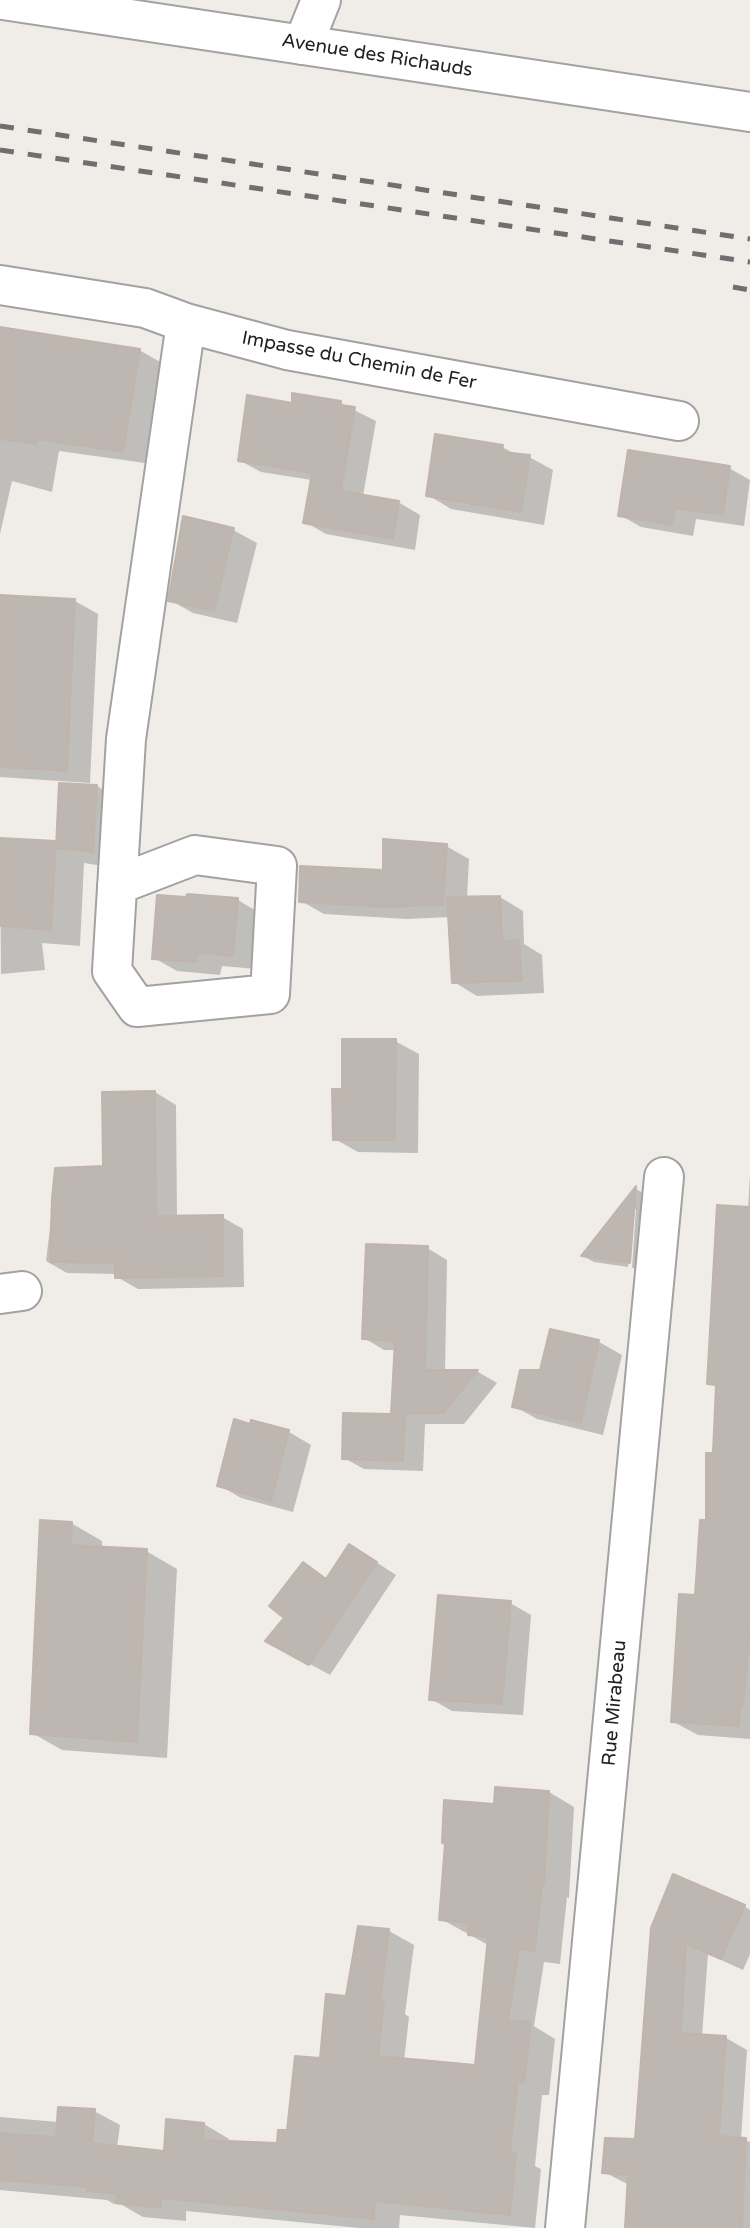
<!DOCTYPE html>
<style>
body{margin:0}
canvas{display:block;background:#f0ede8}
</style>
<canvas width="750" height="2228"></canvas>
<script>
const c = document.querySelector('canvas').getContext('2d');
c.lineJoin = 'round';
function fill(path, color) {
  c.fillStyle = color;
  c.fill(path, 'evenodd');
}
function shape(rows) {
  const path = new Path2D();
  for (const r of rows) {
    path.moveTo(r[0], r[1]);
    for (let i = 2; i < r.length; i += 2) path.lineTo(r[i], r[i + 1]);
  }
  return path;
}
function strokePath(path, color, width, dash) {
  c.strokeStyle = color;
  c.lineWidth = width;
  c.lineCap = dash ? 'butt' : 'round';
  c.setLineDash(dash || []);
  c.stroke(path);
}
function write(font, color, halo, rows, align = 'center') {
  c.font = font + ' "Varela Round",sans-serif';
  c.lineWidth = 6;
  c.setLineDash([]);
  c.textBaseline = 'middle';
  c.strokeStyle = halo;
  c.fillStyle = color;
  for (const [text, x, y, turn = 0] of rows) {
    c.save();
    c.translate(x, y);
    c.rotate((+turn || 0) * Math.PI / 180);
    c.textAlign = isNaN(turn) ? turn : align;
    if (halo) c.strokeText(text, 0, 0);
    c.fillText(text, 0, 0);
    c.restore();
  }
}
fill(shape([
 [0,329,139,350,162,363,145,463,59,451,52,492,12,481,0,534],
 [340,403,376,421,363,496,398,502,420,515,415,550,326,534,305,522,312,480,261,472,239,460,294,405],
 [502,447,517,455,529,457,553,470,544,525,451,509,428,495],
 [729,468,750,480,744,526,696,519,693,536,641,527,620,515],
 [233,530,257,543,237,623,193,613,170,600],
 [0,596,75,601,98,614,90,783,0,777],
 [97,786,127,804,123,869,84,863,80,946,42,943,45,970,1,974,0,839,55,842,57,845],
 [446,846,469,859,467,898,500,897,523,911,524,944,542,955,544,993,477,996,454,982,450,917,407,919,324,914,301,901,385,872],
 [188,896,238,900,261,914,256,969,222,966,220,975,177,971,154,958],
 [395,1041,419,1054,418,1153,358,1152,335,1139,344,1091],
 [155,1092,176,1105,177,1217,222,1217,243,1229,244,1287,138,1289,117,1277,117,1274,67,1273,46,1261,57,1169,104,1168],
 [750,1175,750,1739,698,1735,672,1721,697,1597,715,1455,718,1388,709,1383,748,1208],
 [636,1189,647,1195,642,1269,632,1268,636,1209,632,1212,628,1267,594,1262,583,1256],
 [427,1248,447,1260,445,1372,478,1372,497,1383,464,1424,425,1424,423,1471,364,1469,344,1458,392,1415,396,1350,384,1350,364,1338],
 [551,1331,599,1342,622,1355,603,1435,537,1419,514,1406,542,1372],
 [252,1422,289,1432,311,1445,293,1512,241,1498,219,1485],
 [71,1523,102,1541,102,1549,146,1551,177,1569,167,1758,62,1750,32,1733],
 [370,1558,396,1575,330,1675,268,1641,287,1618,303,1564,328,1579],
 [510,1603,531,1615,523,1715,452,1711,431,1699],
 [549,1792,574,1807,569,1898,567,1897,560,1964,544,1962,534,2026,555,2039,549,2095,542,2095,535,2166,541,2169,535,2228,400,2215,399,2228,359,2228,186,2211,186,2221,143,2217,122,2205,114,2204,107,2200,0,2190,0,2117,58,2122,94,2111,120,2125,117,2148,166,2152,204,2124,229,2139,229,2143,278,2145,289,2132,347,1998,359,1928,389,1931,414,1945,405,2014,409,2017,404,2061,476,2067,488,1945,441,1919,496,1805],
 [744,1906,750,1910,750,1954,743,1970,708,1954,702,2036,726,2038,747,2050,741,2139,750,2142,750,2228,626,2228,629,2185,604,2172,636,2141,652,1928]
]), '#0003');
const building = shape([
 [0,327,140,349,123,452,37,439,36,444,0,439,0,327],
 [292,393,341,401,341,405,355,407,341,491,399,501,393,539,303,523,312,473,238,461,247,395,292,403,292,393],
 [435,434,503,445,502,452,530,455,521,512,426,496,435,434],
 [628,450,730,466,723,515,675,508,672,525,618,516,628,450],
 [183,516,234,528,214,611,168,601,183,516],
 [0,595,75,599,67,771,0,767,0,595],
 [59,783,97,785,93,852,56,848,59,783],
 [0,838,56,841,51,930,0,926,0,838],
 [383,839,447,844,443,905,383,907,299,902,300,866,383,870,383,839],
 [187,894,238,898,233,956,198,953,196,962,152,959,157,895,186,897,187,894],
 [500,896,502,941,519,940,522,981,452,983,447,897,500,896],
 [342,1039,396,1039,395,1140,333,1140,332,1089,342,1089,342,1039],
 [155,1091,156,1216,223,1215,223,1276,115,1278,115,1263,50,1262,52,1198,55,1168,103,1166,102,1092,155,1091],
 [636,1186,630,1263,581,1256,636,1186],
 [717,1205,750,1207,750,1629,743,1706,740,1706,739,1726,671,1722,679,1594,695,1595,700,1520,706,1520,706,1453,713,1453,716,1385,707,1384,717,1205],
 [366,1244,428,1246,425,1370,478,1370,444,1413,405,1414,403,1461,342,1459,343,1413,391,1414,395,1341,362,1339,366,1244],
 [550,1329,599,1340,581,1423,512,1407,520,1370,540,1370,550,1329],
 [234,1419,250,1424,251,1420,289,1430,271,1501,217,1486,234,1419],
 [40,1520,72,1522,71,1545,147,1549,137,1742,30,1734,40,1520],
 [349,1544,377,1562,309,1665,265,1641,284,1618,269,1606,303,1562,326,1579,349,1544],
 [438,1595,511,1601,502,1704,429,1700,438,1595],
 [495,1787,549,1791,544,1884,542,1884,535,1951,519,1949,508,2020,531,2022,524,2082,518,2082,510,2152,516,2153,510,2215,375,2201,374,2219,161,2198,161,2208,116,2203,117,2194,87,2191,87,2187,0,2180,0,2133,56,2137,58,2107,95,2109,92,2143,164,2151,166,2119,204,2123,203,2140,277,2143,278,2130,287,2130,295,2056,320,2058,326,1994,346,1996,358,1926,389,1929,380,2000,384,2000,378,2056,475,2065,488,1937,468,1935,469,1923,439,1920,445,1844,442,1843,444,1800,494,1804,495,1787],
 [673,1874,745,1905,721,1959,686,1944,681,2033,726,2036,719,2136,746,2138,742,2228,625,2228,628,2175,602,2173,605,2138,635,2139,651,1928,673,1874]
]);
fill(building, '#beb6b1');
strokePath(building, '#c1b4ab', 2);
const minor = shape([
 [303,45,321,0],
 [0,285,145,308,186,323,287,350,679,421],
 [117,885,195,855,277,866,270,994,137,1007,112,971,126,739,186,323],
 [0,1294,22,1291],
 [565,2228,664,1177]
]);
const tertiary = shape([
 [3,0,750,112]
]);
strokePath(minor, '#a2a2a2', 42);
strokePath(tertiary, '#a2a2a2', 42);
strokePath(minor, '#fff', 38);
strokePath(tertiary, '#fff', 38);
strokePath(shape([
 [0,126,750,239],
 [0,150,750,262],
 [733,287,750,290]
]), '#6f6f6f', 5, [14, 14]);
write('19px', '#212121', '#fff', [
 ["Avenue des Richauds",377,56,9],
 ["Impasse du Chemin de Fer",359,361,11],
 ["Rue Mirabeau",615,1703,-85]
]);
</script>
